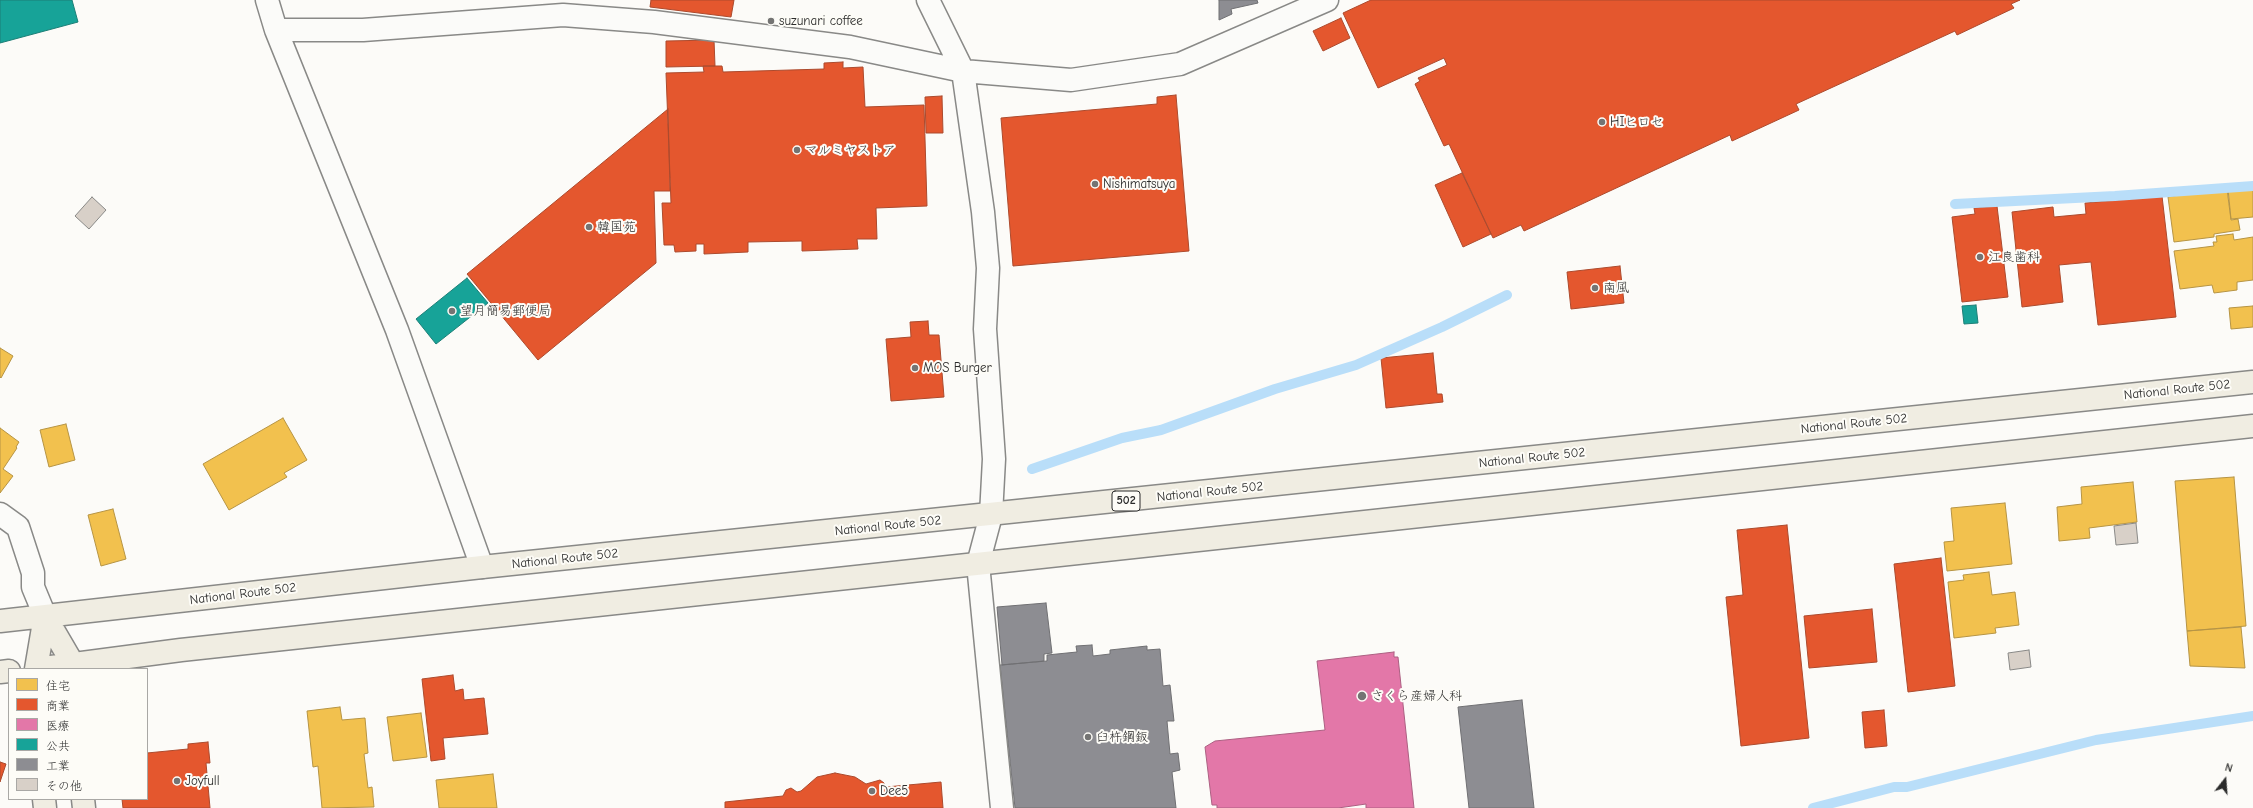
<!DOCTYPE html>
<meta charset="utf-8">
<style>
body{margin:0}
#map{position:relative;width:2253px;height:808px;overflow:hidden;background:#fcfbf8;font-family:"Comic Neue","Klee One",sans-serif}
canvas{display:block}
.legend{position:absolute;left:8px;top:668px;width:140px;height:132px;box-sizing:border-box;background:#fdfcf7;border:1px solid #a9a8a5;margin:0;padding:5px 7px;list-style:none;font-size:12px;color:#2b2b2b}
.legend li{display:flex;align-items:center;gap:8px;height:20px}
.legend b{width:20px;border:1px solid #a9a8a5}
.north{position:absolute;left:2205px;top:760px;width:40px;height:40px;-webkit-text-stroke:3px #fdfcf7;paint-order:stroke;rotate:17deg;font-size:11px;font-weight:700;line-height:16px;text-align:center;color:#2b2b2b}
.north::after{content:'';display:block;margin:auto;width:14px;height:18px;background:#2b2b2b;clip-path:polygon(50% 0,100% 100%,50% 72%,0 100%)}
</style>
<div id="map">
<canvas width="2253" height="808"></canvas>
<ul class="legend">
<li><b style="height:11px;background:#f2c14e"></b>住宅</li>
<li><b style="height:11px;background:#e4572e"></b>商業</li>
<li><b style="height:11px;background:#e377a8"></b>医療</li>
<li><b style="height:11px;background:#17a398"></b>公共</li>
<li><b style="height:11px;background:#8d8d92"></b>工業</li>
<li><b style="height:11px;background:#d8d0c8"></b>その他</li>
</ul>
<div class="north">N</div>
</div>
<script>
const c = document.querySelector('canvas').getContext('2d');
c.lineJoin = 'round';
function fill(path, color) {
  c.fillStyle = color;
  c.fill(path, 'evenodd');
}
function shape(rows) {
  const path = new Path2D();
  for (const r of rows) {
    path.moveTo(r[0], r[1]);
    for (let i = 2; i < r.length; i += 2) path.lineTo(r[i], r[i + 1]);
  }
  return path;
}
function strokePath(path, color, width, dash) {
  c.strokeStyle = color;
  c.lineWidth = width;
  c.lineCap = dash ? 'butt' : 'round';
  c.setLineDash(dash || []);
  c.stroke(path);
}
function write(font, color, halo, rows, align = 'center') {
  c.font = font + ' "Comic Neue","Klee One",sans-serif';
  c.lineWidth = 4;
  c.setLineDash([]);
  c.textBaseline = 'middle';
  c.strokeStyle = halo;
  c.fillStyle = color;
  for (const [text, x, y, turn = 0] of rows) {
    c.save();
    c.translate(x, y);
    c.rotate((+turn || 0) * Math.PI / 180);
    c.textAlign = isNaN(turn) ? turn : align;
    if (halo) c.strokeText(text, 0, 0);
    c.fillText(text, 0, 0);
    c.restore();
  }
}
const homes = shape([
 [2253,186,2253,217,2231,219,2228,189,2253,186],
 [2209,187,2209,192,2227,189,2231,220,2238,219,2240,230,2214,234,2214,237,2174,242,2168,197,2179,195,2179,191,2209,187],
 [2233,234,2234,240,2253,237,2253,280,2237,282,2237,290,2214,293,2212,285,2180,289,2174,251,2214,246,2213,242,2217,242,2216,236,2233,234],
 [2253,306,2253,327,2231,329,2229,308,2253,306],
 [0,348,13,356,1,378,0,377,0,348],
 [283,418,307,460,284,473,287,477,229,510,203,464,283,418],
 [66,424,75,460,49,467,40,430,66,424],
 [0,428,19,442,16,447,17,448,3,469,13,476,0,493,0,428],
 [2234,477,2246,626,2187,631,2175,481,2234,477],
 [2133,482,2137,522,2089,528,2090,538,2059,541,2057,507,2082,504,2081,487,2133,482],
 [2005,503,2012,564,1947,571,1944,542,1954,541,1951,508,2005,503],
 [113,509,126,559,101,566,88,515,113,509],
 [1989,572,1992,595,2015,592,2019,625,1995,628,1996,633,1954,638,1948,582,1964,580,1963,575,1989,572],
 [2241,627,2245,668,2190,666,2187,631,2241,627],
 [340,707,342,720,365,718,368,753,364,754,368,788,372,787,374,807,322,808,318,766,313,767,307,711,340,707],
 [421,713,427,757,393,761,387,717,421,713],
 [493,774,497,808,439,808,436,780,493,774]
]);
fill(homes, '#f2c14e');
strokePath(homes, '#b69444', 1);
const shops = shape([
 [651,0,734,0,731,17,650,7,651,0],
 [1371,0,2020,0,2011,4,2014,8,1957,35,1955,31,1796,104,1799,110,1732,141,1730,135,1524,231,1521,225,1493,238,1449,144,1444,146,1415,84,1420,81,1418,78,1447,65,1444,58,1378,88,1343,13,1371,0],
 [1341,18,1350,38,1323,51,1313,31,1341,18],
 [714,40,715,66,666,67,666,41,714,40],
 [843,62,843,68,863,67,865,107,924,105,927,206,876,208,877,239,857,239,858,249,802,251,802,241,748,242,748,252,704,254,704,244,696,244,696,251,675,252,674,245,664,245,662,203,671,203,666,73,704,72,703,66,722,66,723,72,824,69,824,63,843,62],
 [1176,95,1189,251,1013,266,1001,118,1157,104,1157,97,1176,95],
 [942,96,943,133,926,133,925,97,942,96],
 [668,109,670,191,654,191,656,263,538,360,467,274,668,109],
 [1462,173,1491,234,1463,247,1435,185,1462,173],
 [2162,196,2176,317,2098,325,2091,262,2059,265,2063,302,2022,307,2012,212,2053,207,2054,217,2086,214,2085,203,2162,196],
 [1997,206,2008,297,1962,302,1952,217,1975,214,1974,208,1997,206],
 [1620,266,1624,303,1571,309,1567,272,1620,266],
 [928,321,929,335,939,335,944,397,891,401,886,339,911,337,910,322,928,321],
 [1433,353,1437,394,1442,394,1443,402,1386,408,1381,358,1433,353],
 [1787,525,1809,738,1741,746,1726,597,1743,595,1737,530,1787,525],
 [1941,558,1955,686,1908,692,1894,564,1941,558],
 [1872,609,1877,662,1809,668,1804,616,1872,609],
 [453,675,455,691,463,689,464,700,484,698,488,734,443,738,445,759,431,761,422,679,453,675],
 [1884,710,1887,746,1865,748,1862,712,1884,710],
 [208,742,210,763,206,763,210,808,123,808,122,799,147,799,147,753,188,749,188,744,208,742],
 [0,762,6,764,0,782,0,762],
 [835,773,855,777,866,784,880,780,884,783,886,787,941,782,943,808,725,808,725,802,783,796,786,790,791,788,797,792,801,791,817,777,835,773]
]);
fill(shops, '#e4572e');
strokePath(shops, '#ac4a2d', 1);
const health = shape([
 [1394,652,1394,657,1398,657,1414,808,1366,808,1366,804,1338,808,1217,808,1217,805,1212,805,1205,747,1215,741,1325,730,1317,661,1394,652]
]);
fill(health, '#e377a8');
strokePath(health, '#ac6082', 1);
const public = shape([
 [0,0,72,0,78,22,0,43,0,0],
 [467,278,488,303,436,344,416,319,467,278],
 [1976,305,1978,323,1964,324,1962,306,1976,305]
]);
fill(public, '#17a398');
strokePath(public, '#1d7f77', 1);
const industry = shape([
 [1219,0,1257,0,1258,3,1231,9,1232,14,1219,20,1219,0],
 [1046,603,1052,653,1044,654,1044,661,1002,665,997,607,1046,603],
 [1092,645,1093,656,1110,654,1110,650,1147,646,1147,650,1160,649,1163,686,1170,685,1174,721,1167,721,1170,754,1178,753,1180,770,1172,772,1176,808,1015,808,1000,665,1047,661,1047,655,1077,652,1076,646,1092,645],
 [1522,700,1534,808,1469,808,1458,707,1522,700]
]);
fill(industry, '#8d8d92');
strokePath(industry, '#707073', 1);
strokePath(shape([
 [1955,204,2115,196,2253,186],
 [1032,469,1122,438,1161,430,1275,389,1356,365,1442,327,1507,295],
 [1813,808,1894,787,1907,787,2096,740,2253,716]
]), '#b9def9', 10);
const building = shape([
 [92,197,106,210,89,229,75,216,92,197],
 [2136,523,2138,543,2116,545,2114,526,2136,523],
 [2029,650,2031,667,2010,670,2008,653,2029,650]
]);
fill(building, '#d8d0c8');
strokePath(building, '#898987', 1);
const street = shape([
 [267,0,276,30,397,330,482,567],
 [928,0,963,71,983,212,988,268,985,329,994,459,991,515,978,564,1002,808],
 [276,30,363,30,563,15,654,22,850,47,963,71,1071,80,1180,64,1327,0],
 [0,514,18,527,33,573,33,587,45,616]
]);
const highway = shape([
 [45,616,73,664,73,669],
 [0,621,482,567,2253,382],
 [36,669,181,650,2253,426],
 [36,669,45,616],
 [0,672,9,671],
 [44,799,45,808],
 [83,799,84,808]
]);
strokePath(street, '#898987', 25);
strokePath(highway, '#898987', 25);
strokePath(street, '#fbfbf9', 22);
strokePath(highway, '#f0ede2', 22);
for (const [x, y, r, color] of [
 [771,21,4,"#747473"],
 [1602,122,4,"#747473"],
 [797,150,4,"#747473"],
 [1095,184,4,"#747473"],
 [589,227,4,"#747473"],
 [1980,257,4,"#747473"],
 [1595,288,4,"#747473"],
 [452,311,4,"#747473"],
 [915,368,4,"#747473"],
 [1362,696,5,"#747473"],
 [1088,737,4,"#747473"],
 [177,781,4,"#747473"],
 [872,791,4,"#747473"]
]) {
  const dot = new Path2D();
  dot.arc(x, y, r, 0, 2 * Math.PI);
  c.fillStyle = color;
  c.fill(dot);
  strokePath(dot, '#fdfcf7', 1.5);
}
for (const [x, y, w] of [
 [1126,501,28]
]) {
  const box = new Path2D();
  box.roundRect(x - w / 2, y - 10, w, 20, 3);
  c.fillStyle = '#fdfcf7';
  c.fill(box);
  strokePath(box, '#2b2b2b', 1);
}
write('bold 12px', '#2b2b2b', null, [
 ["502",1126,501]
]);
write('13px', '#2b2b2b', '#fdfcf7', [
 ["suzunari coffee",779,21],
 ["HIヒロセ",1610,122],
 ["マルミヤストア",805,150],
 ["Nishimatsuya",1103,184],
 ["韓国苑",597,227],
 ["江良歯科",1988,257],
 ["南風",1603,288],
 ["望月簡易郵便局",460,311],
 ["MOS Burger",923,368],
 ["さくら産婦人科",1371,696],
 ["臼杵鋼鈑",1096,737],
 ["Joyfull",185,781],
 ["Dee5",880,791]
], 'left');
write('13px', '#2b2b2b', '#fdfcf7', [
 ["National Route 502",2177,390,-6],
 ["National Route 502",1854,424,-6],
 ["National Route 502",1532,458,-6],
 ["National Route 502",1210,492,-6],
 ["National Route 502",888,526,-6],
 ["National Route 502",565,559,-6],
 ["National Route 502",243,594,-7]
]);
</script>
